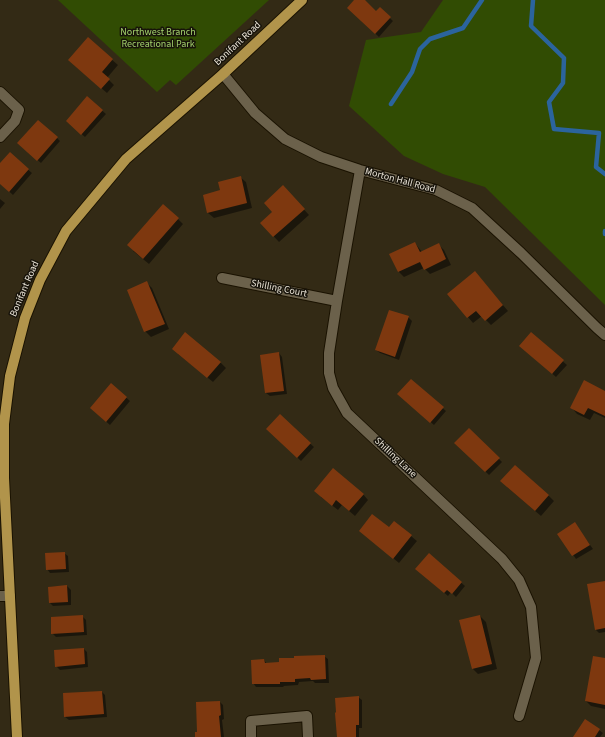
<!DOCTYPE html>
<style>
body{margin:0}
canvas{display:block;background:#332a15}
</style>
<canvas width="605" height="737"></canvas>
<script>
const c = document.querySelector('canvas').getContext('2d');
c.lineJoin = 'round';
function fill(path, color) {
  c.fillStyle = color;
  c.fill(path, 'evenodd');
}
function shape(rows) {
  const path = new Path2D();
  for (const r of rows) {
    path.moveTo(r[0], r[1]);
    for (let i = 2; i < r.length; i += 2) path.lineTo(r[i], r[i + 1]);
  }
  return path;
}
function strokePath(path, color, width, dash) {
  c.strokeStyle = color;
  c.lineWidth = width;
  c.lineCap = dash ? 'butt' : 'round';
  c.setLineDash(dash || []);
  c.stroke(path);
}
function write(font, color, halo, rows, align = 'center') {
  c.font = font + ' "Source Sans 3",sans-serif';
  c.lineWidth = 3;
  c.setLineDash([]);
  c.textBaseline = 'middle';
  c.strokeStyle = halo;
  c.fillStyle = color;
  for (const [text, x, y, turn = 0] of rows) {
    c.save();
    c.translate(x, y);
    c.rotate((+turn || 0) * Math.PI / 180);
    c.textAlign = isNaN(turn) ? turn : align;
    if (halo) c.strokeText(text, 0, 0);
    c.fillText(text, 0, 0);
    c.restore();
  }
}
fill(shape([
 [58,0,269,0,176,85,170,80,157,92],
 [443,0,605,0,605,305,485,187,443,174,404,156,349,106,366,40,421,32]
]), '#314c03');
fill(shape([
 [356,0,363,0,376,12,380,9,393,21,379,37,348,8],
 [88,39,118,65,107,78,114,85,107,93,74,65],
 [87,97,106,114,85,137,70,124],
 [57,138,60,141,41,163,22,147],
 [10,154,32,173,13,195,0,183,0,165],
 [240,177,246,182,252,208,214,218,208,213,221,191],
 [288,192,309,215,279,242,261,223,274,212],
 [0,199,5,203,0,209],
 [178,219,183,224,149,264,133,251],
 [415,243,422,252,439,245,444,250,451,265,430,274,424,268,404,277,399,272,391,254],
 [480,278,508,311,491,325,482,316,473,323,448,294],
 [147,283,152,288,169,329,151,337,145,331],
 [408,317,412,321,399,360,380,353,376,350],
 [532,334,567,365,556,377,524,349],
 [279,353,282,357,287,394,270,396,266,393,261,356],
 [178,354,220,362,226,368,213,382],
 [411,380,446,411,434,425,402,397],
 [111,384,130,401,110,425,94,411],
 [605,392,605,418,594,413,590,420,577,414,572,408],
 [280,416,314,447,301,461,267,429],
 [469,429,502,462,489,475,456,443],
 [507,487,548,495,554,501,541,516],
 [363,494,368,500,355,516,342,505,338,510,321,497],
 [575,524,593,549,576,559,559,534],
 [389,529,411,536,417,541,399,563,360,531],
 [64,553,68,556,69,572,50,573,47,569],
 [429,554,465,586,456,597,451,592,448,596,420,572],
 [605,582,605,632,599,633,595,629],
 [67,586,71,590,71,605,53,606,50,603,49,587],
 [82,616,86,620,87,635,56,637,52,633],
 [480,616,486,622,497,669,478,674,472,668],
 [84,649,87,652,88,667,60,670,56,666],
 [324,656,328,659,329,683,315,683,313,681,299,682,298,685,284,686,283,687,256,687,253,683,264,660,267,664,280,663],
 [605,659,605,709,591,706,586,701],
 [102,692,105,695,107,717,69,720,65,717],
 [358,697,362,700,362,728,359,728,359,737,338,737],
 [220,702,223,705,224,719,222,720,224,737,196,737],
 [585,720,603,733,600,737,574,737]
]), '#0007');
strokePath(shape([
 [533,0,531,26,564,58,563,83,549,102,554,129,599,133,596,167,605,174],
 [391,104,412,72,420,49,430,39,463,28,482,0],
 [605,231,605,234]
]), '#2b649d', 4.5);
fill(shape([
 [354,0,365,0,376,11,380,7,391,17,375,34,347,8],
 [88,37,113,59,102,72,110,79,101,89,68,60],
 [87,96,103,110,81,135,66,121],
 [38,120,58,137,37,161,17,143],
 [10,152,29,169,9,192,0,184,0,163],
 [241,176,247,203,207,213,203,195,220,190,218,182],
 [283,185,305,209,273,237,260,223,272,212,264,203],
 [163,204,179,218,143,259,127,245],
 [415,242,420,252,439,243,446,259,424,270,420,262,398,272,389,254],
 [475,271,503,305,485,321,476,311,467,318,447,294],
 [147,281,165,324,144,332,127,290],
 [389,310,409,316,395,357,375,350],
 [185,332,221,362,207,378,172,349],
 [531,332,564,360,552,374,519,346],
 [279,352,284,391,265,393,260,355],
 [411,379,444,407,430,423,397,394],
 [584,380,605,391,605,416,588,408,584,415,570,408],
 [111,383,127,397,106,422,90,408],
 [280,414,311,443,297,458,266,429],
 [469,428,500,458,485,472,454,443],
 [515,465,549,495,535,511,500,481],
 [333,468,364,494,349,511,336,500,332,506,314,491],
 [372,514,389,527,394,521,412,535,393,559,359,531],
 [575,522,590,545,572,556,557,534],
 [65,552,66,569,46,570,45,553],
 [429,553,462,582,452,594,447,590,444,593,415,569],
 [605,581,605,628,595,630,587,584],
 [67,585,68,602,49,603,48,587],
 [83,615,84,632,51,634,51,617],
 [480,615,492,664,472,669,459,620],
 [84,648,85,664,55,667,54,650],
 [325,655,326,679,311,680,310,678,295,679,295,682,280,682,280,684,252,684,251,660,264,659,265,663,279,662,279,658,294,658,294,656],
 [593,656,605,658,605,705,585,701],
 [102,691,104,714,64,717,63,693],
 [359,696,359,725,356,725,356,737,337,737,335,713,336,712,335,698],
 [220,701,221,715,219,716,221,737,195,737,195,732,197,732,196,702],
 [585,719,600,729,595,737,573,737]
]), '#7e380f');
const minor = shape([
 [223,74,255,113,285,139,321,157,360,170,436,190,472,208,521,253,597,328,605,335],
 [0,92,19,110,15,121,0,137],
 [360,170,337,301,329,353,329,373,333,388,347,413,502,559,519,580,531,607,536,658,519,716],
 [222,278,337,301],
 [0,596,10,596],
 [251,737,251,721,307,716,308,737]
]);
const major = shape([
 [17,737,4,478,4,424,10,376,25,318,40,280,66,231,126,159,223,74,302,0]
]);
strokePath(minor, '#1a1201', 12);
strokePath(major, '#1a1201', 12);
strokePath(minor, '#6b614b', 10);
strokePath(major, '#b1944b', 10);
write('10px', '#a3d16c', '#17130a', [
 ["Northwest Branch",158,33],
 ["Recreational Park",158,45]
]);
write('10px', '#e9e3d6', '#17130a', [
 ["Bonifant Road",238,44,-43],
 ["Morton Hall Road",400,181,15],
 ["Bonifant Road",25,289,-67],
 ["Shilling Court",279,289,11],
 ["Shilling Lane",395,458,43]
]);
</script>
